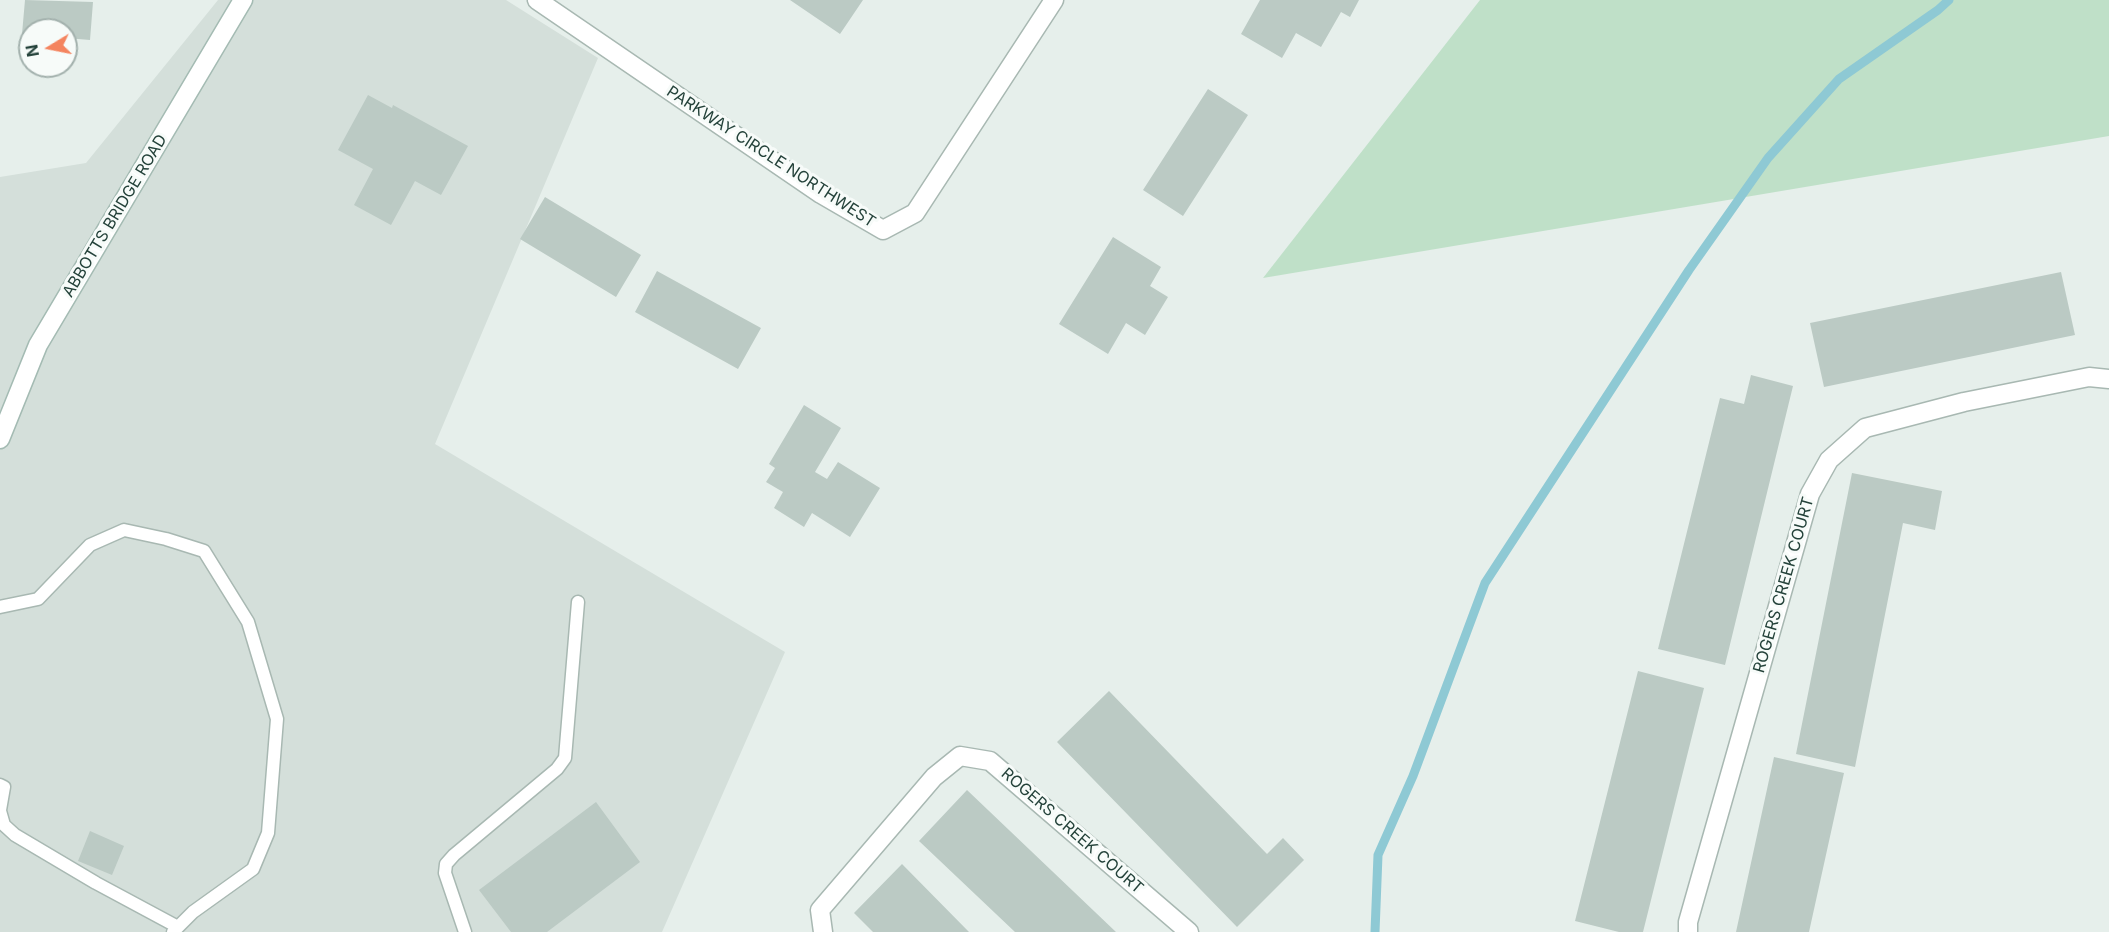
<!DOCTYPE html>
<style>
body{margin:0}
#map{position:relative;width:2109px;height:932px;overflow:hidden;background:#e6efeb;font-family:Inter,sans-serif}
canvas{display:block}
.north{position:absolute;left:18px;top:18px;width:60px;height:60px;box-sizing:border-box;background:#f7fbf9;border:2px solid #a3b1ad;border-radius:50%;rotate:260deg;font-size:16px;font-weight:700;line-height:24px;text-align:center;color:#24423a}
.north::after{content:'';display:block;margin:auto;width:21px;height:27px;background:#f4845f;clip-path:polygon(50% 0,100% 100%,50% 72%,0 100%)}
</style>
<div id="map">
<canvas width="2109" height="932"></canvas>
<div class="north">N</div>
</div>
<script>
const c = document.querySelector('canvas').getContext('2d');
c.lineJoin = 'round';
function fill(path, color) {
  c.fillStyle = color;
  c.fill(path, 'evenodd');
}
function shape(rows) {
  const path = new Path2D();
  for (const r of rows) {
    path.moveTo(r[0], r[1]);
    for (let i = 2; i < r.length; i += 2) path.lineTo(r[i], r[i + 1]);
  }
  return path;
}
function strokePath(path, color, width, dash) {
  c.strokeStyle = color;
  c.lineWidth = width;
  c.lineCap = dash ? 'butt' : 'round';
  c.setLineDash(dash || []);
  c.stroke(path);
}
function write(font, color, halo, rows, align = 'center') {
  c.font = font + ' Inter,sans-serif';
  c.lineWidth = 6;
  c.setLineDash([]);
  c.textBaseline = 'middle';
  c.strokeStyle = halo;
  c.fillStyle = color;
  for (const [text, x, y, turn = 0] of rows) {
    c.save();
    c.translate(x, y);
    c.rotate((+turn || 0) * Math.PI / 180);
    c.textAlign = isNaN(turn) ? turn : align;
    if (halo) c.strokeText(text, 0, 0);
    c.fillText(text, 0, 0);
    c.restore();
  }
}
fill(shape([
 [218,0,506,0,598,58,435,444,785,652,662,932,0,932,0,177,86,163]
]), '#d4dfda');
fill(shape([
 [1480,0,2109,0,2109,136,1263,278]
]), '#bfe0c8');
strokePath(shape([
 [1375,932,1378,855,1413,776,1485,583,1689,270,1768,158,1839,79,1938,10,1949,0]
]), '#8ec9d4', 9);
fill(shape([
 [25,0,93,2,90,40,66,38,66,30,30,30,30,35,22,34],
 [790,0,863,0,840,34],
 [1260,0,1359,0,1350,17,1341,12,1321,47,1296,33,1282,58,1241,34],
 [1208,89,1248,115,1183,216,1143,190],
 [368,95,392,108,393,105,468,146,441,195,415,181,391,225,354,205,373,169,338,150],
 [545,197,641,255,616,297,520,239],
 [1113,237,1161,267,1150,286,1168,297,1145,335,1126,323,1108,354,1059,324],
 [657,271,761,328,738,369,635,312],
 [2061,272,2075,335,1824,387,1810,323],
 [1751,375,1793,386,1725,665,1658,649,1720,398,1744,404],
 [804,405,841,428,815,472,827,479,838,462,880,488,850,537,812,513,804,527,774,508,783,492,766,482,775,468,769,464],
 [1852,473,1942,491,1935,530,1903,523,1855,767,1796,754],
 [1638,671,1704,688,1643,932,1619,932,1575,921],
 [1109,691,1267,854,1283,838,1304,860,1237,927,1057,742],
 [1774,757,1844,773,1809,932,1736,932],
 [967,790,1116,932,1015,932,919,841],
 [596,802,640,862,547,932,511,932,479,890],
 [90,831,124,846,112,875,78,861],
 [902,864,969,932,873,932,854,913]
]), '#bbcac4');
const lane = shape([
 [0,607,38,599,90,545,124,530,166,539,204,551,248,622,277,719,268,833,253,869,193,912,173,932],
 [0,785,4,787,0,810],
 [0,811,4,825,15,835,96,883,178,927],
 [465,932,445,873,446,864,454,855,557,769,565,758,578,602]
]);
const street = shape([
 [537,0,821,194,883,230,915,213,1054,0],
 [823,932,820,910,934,777,960,756,990,761,1189,932],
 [1688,932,1688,922,1810,494,1829,460,1865,428,1964,402,2089,377,2109,379]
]);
const secondary = shape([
 [0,439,38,345,243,0]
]);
strokePath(lane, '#a8b8b2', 15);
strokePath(street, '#a8b8b2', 21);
strokePath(secondary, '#a4bbb3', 21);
strokePath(lane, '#fff', 12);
strokePath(street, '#fff', 18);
strokePath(secondary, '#fff', 18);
write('16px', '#24423a', '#f7fbf9', [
 ["PARKWAY CIRCLE NORTHWEST",771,157,33],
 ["ABBOTTS BRIDGE ROAD",115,216,-59],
 ["ROGERS CREEK COURT",1784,585,-74],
 ["ROGERS CREEK COURT",1072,831,41]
]);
</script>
